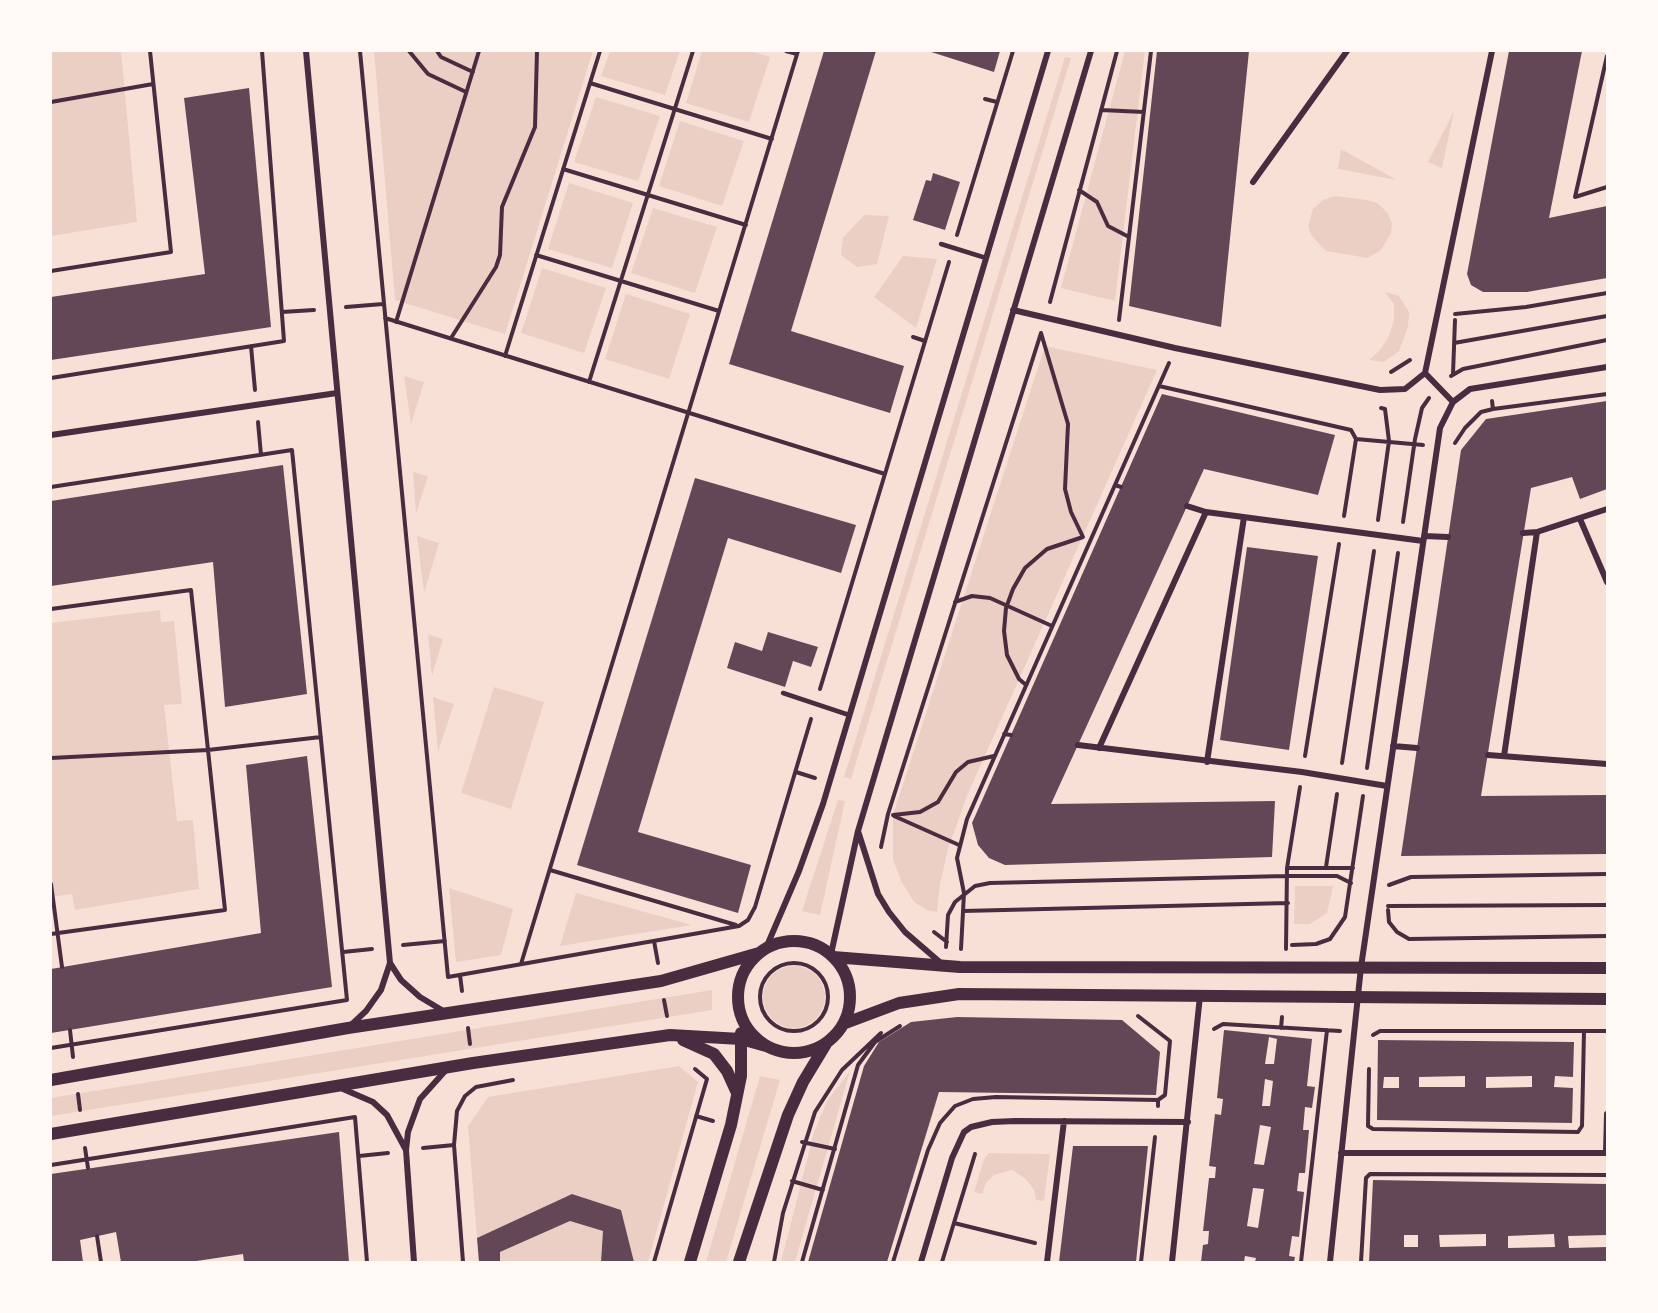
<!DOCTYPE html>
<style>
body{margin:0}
#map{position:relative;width:1658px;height:1313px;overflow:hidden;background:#f7e1d7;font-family:Barlow,sans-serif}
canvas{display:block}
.frame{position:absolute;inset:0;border:52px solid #fffaf5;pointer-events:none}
</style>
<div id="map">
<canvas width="1658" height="1313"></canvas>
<div class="frame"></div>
</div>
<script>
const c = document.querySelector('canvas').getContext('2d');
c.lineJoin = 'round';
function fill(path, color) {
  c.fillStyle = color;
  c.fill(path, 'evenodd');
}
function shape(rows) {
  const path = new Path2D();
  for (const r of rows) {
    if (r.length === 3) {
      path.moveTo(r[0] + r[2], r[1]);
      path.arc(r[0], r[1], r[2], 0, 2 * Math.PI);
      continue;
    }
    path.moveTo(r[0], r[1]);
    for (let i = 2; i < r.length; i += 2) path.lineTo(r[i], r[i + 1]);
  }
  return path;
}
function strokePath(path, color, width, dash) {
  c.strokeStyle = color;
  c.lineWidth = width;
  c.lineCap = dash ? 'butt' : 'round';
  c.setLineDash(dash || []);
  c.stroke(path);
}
fill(shape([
 [51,51,121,51,137,222,51,236],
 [374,51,593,51,505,334,395,300],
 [610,51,680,51,665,95,601,76],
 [702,51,751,51,770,57,749,122,686,103],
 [1125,51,1145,51,1115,301,1061,288],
 [1065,57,1071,58,851,779,844,777],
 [596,97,660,116,638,181,574,162],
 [1454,111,1442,168,1428,162],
 [680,121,744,141,722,206,659,186],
 [1341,149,1397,180,1338,169],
 [569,183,633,203,612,268,548,249],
 [1335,196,1367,200,1377,203,1387,212,1392,223,1391,233,1381,250,1368,258,1326,251,1311,235,1308,226,1313,209,1323,200],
 [653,208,717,227,695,293,631,273],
 [864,215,889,216,877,264,857,267,841,255,843,238],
 [903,256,937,259,916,328,874,297],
 [542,268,606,288,584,353,521,333],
 [1385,292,1399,296,1409,312,1408,327,1399,351,1384,362,1369,360,1380,350,1389,336,1394,320,1394,304],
 [626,294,690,314,669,379,605,359],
 [1045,346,1157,370,967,796,948,849,940,884,937,912,927,910,914,902,901,881,893,859,893,815],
 [404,376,424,382,411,424],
 [413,472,428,476,416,514],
 [417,536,439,543,424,593],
 [160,610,161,622,174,621,182,704,164,705,177,821,193,820,199,889,75,910,72,894,51,897,51,623],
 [428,634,443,639,432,676],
 [494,687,544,702,511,809,461,793],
 [433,697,454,704,438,752],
 [838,800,845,801,820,915,802,911],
 [1295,886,1333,886,1327,913,1310,924,1294,924],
 [449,888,513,909,501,955,456,962],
 [576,893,692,925,560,946],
 [794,997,31],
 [712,990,712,1010,51,1116,51,1098],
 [679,1066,698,1082,648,1262,634,1262,621,1210,572,1194,477,1238,468,1126,488,1097],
 [850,1071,795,1262,781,1262,814,1132,827,1101],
 [760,1076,780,1080,726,1262,706,1262],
 [989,1153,1050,1154,1044,1201,1036,1200,1034,1190,1026,1179,1012,1170,994,1175,986,1183,982,1194,974,1192,984,1159],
 [570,1221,603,1231,601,1262,500,1262,500,1252]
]), '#ebcfc5');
fill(shape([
 [824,51,876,51,791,331,904,366,890,413,729,364],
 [928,51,1000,51,994,72],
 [1157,51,1249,51,1221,327,1129,306],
 [1509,51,1582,51,1549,218,1607,206,1607,278,1527,292,1483,292,1471,285,1467,274],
 [249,88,271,327,51,360,51,297,205,274,184,98],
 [933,173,960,182,945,230,913,220,926,180,931,181],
 [1162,394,1335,435,1318,495,1204,469,1051,804,1275,801,1272,857,1005,865,989,858,978,845,972,823],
 [1607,401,1607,489,1580,499,1572,477,1531,488,1481,796,1607,795,1607,854,1401,856,1461,450,1486,419],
 [283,465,307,694,225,707,213,562,51,586,51,501],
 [695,478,856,525,841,573,728,538,660,759,638,832,751,865,738,913,577,865],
 [1247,547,1318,556,1289,750,1220,740],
 [768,632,818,647,811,667,793,661,785,687,727,668,735,642,762,651],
 [307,756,332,987,51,1033,51,969,261,933,246,765],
 [957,1017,1122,1020,1160,1052,1156,1095,939,1092,887,1262,808,1262,864,1066,879,1042,911,1022],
 [1224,1030,1312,1039,1307,1086,1315,1087,1312,1108,1305,1107,1303,1130,1309,1130,1305,1173,1299,1173,1297,1191,1304,1192,1299,1237,1292,1236,1289,1256,1295,1257,1294,1262,1255,1262,1256,1258,1245,1256,1244,1262,1201,1262,1203,1245,1208,1244,1209,1231,1203,1231,1209,1178,1215,1178,1216,1167,1209,1166,1215,1114,1221,1115,1223,1099,1217,1098],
 [1269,1037,1277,1039,1274,1064,1265,1064],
 [1265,1079,1273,1081,1270,1106,1262,1106],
 [1260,1125,1271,1127,1264,1165,1254,1164],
 [1253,1188,1264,1189,1258,1228,1247,1226],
 [1378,1040,1574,1042,1573,1077,1555,1076,1554,1087,1573,1088,1572,1123,1377,1120],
 [1465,1076,1465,1087,1419,1087,1419,1077],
 [1532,1076,1532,1087,1486,1088,1486,1077],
 [1384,1077,1399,1077,1399,1088,1383,1088],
 [339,1132,349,1262,244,1262,243,1254,190,1262,121,1262,116,1232,80,1240,83,1262,51,1262,51,1174],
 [1073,1146,1148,1146,1136,1262,1059,1262],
 [1373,1180,1607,1184,1607,1235,1568,1236,1569,1248,1607,1247,1607,1262,1369,1262],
 [1486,1234,1486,1246,1440,1247,1439,1235],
 [1554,1234,1555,1247,1508,1248,1508,1236],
 [1404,1235,1418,1235,1418,1247,1404,1247],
 [572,1194,621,1210,634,1262,601,1262,603,1231,570,1221,500,1252,500,1262,479,1262,477,1238]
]), '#644757');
strokePath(shape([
 [360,51,448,977,739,926,748,920,755,907,811,719],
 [409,51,428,74,466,92],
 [437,51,441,57,473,72],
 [786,51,797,54],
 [1607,56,1575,197,1607,187],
 [590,83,772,139],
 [985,99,997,102],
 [51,102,153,84],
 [1101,110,1144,112],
 [563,169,746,225],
 [1079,190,1097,202,1108,226,1129,237,1119,320],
 [957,235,1013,51],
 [1129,237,1151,51],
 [536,255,719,311],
 [51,271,171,252,150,51],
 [1050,302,1117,51],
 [346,307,383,304],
 [282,312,314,310],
 [1455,314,1526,307,1607,293],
 [385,318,885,474],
 [396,322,479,51],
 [913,337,925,341],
 [451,338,496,267,500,255,502,207,535,127,537,51],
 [1454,343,1607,316],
 [251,346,255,390],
 [505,356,600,51],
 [1391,372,1410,360],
 [1453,374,1455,320],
 [1451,376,1463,369,1607,340],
 [51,378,284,341,262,51],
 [589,382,693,51],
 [1159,386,1351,430,1356,439],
 [1493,409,1607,394],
 [258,422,261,455],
 [1455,443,1465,428,1481,412,1493,409,1492,401],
 [1115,485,1121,487],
 [51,487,292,450,347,1000,51,1048],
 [1344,516,1356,439,1423,445],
 [1378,520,1389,441,1385,409,1381,408],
 [1403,522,1415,439,1422,408,1429,398],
 [955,602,972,596,990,598,1052,626],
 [51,609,191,590,225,910,51,934],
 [1026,685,1019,679,1007,655,1004,631,1006,608,1013,589,1025,568,1047,549,1083,537,1071,512,1065,489,1068,424,1041,333],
 [820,689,949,262],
 [1004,734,1011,735],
 [1305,756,1339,544],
 [51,758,208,750,321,737],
 [1342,763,1374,551],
 [1367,768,1398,553],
 [796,772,815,778],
 [893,815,920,812,938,802,956,772,968,762,994,756],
 [894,816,959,845],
 [881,847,888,814,1041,333],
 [1326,867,1337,794],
 [1287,868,1353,868],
 [550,870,736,925],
 [51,884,62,967],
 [1389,885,1411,877,1607,874],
 [1388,906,1607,905],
 [1388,910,1389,922,1397,932,1409,939,1607,936],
 [963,911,1288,903],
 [934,932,947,942],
 [654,941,658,963],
 [403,945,445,941],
 [1292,945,1316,944,1330,939,1345,917,1363,796],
 [946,947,948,915,955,902,975,886,990,883,1286,876,1337,876,1351,883],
 [961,949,964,893,957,858,967,819,1169,363],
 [1286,949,1287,868,1300,787],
 [343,952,372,949],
 [794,997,34],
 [521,964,798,51],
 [460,975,462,991],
 [664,1000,667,1016],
 [1138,1016,1170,1041,1165,1095,1158,1100,1158,1106],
 [468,1028,470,1044],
 [1281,1028,1282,1017],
 [1214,1029,1223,1024,1340,1031],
 [70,1030,73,1057],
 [1373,1035,1380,1031,1607,1031],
 [1369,1069,1368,1126,1373,1129,1578,1132,1582,1126,1584,1031],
 [78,1094,80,1110],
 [696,1116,713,1121],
 [802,1142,835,1149],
 [85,1148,88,1168],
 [423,1148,454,1145],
 [359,1156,388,1153],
 [51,1165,355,1117,367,1262],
 [792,1181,823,1190],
 [954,1223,1035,1243],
 [97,1236,101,1262],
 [463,1262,454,1145,457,1111,465,1096,476,1087,513,1080],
 [654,1262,707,1079,695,1069],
 [774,1262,783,1213,815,1112,842,1070,881,1033],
 [802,1262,858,1065,875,1042,900,1026],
 [893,1262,928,1150,940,1123,955,1106,973,1099,996,1097,1158,1100],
 [942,1262,975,1154],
 [1141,1262,1155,1137],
 [1301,1262,1327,1030],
 [1361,1262,1366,1178,1370,1174,1607,1175]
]), '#4a2c40', 4);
strokePath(shape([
 [941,244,986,258],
 [783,693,849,715]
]), '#4a2c40', 4.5);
strokePath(shape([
 [306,51,390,963,381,990,366,1011,350,1026],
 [1253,182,1347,51],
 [1013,310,1175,348,1380,390,1405,389,1425,373],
 [1453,402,1425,373,1492,51],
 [51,435,337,393],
 [1187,506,1206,512,1423,541],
 [1580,519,1607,582],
 [1523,533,1537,532,1607,509],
 [1424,536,1448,537],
 [1078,745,1302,772,1387,786],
 [1393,746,1417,748],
 [1099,748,1206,512],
 [1488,755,1607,764],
 [1504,756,1537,532],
 [1207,762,1244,517],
 [858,831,878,894,889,912,905,932,942,964],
 [766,948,799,871,823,804,1048,51],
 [831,954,858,831,1091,51],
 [390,963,401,980,420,997,445,1012],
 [343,1089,373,1102,387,1115,406,1150],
 [1341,1153,1607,1153],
 [1606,1153,1607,1114],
 [414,1262,406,1150,408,1132,420,1099,446,1070],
 [921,1262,952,1158,964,1132,971,1127,992,1122,1015,1121,1188,1122],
 [1047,1262,1064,1121],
 [1172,1262,1200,996],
 [1330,1262,1361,967,1440,428,1453,402,1470,389,1607,367]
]), '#4a2c40', 6);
strokePath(shape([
 [794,997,56],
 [833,957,960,967,1607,968],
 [843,1024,899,1003,959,994,1607,999],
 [683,1040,714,1054,727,1071,737,1093],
 [51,1080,348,1028,661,981,759,953],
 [51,1134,473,1063,670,1035,741,1039,766,1046],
 [690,1262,731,1125,741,1076,741,1033],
 [739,1262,788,1115,803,1082,826,1044]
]), '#4a2c40', 12);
</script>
